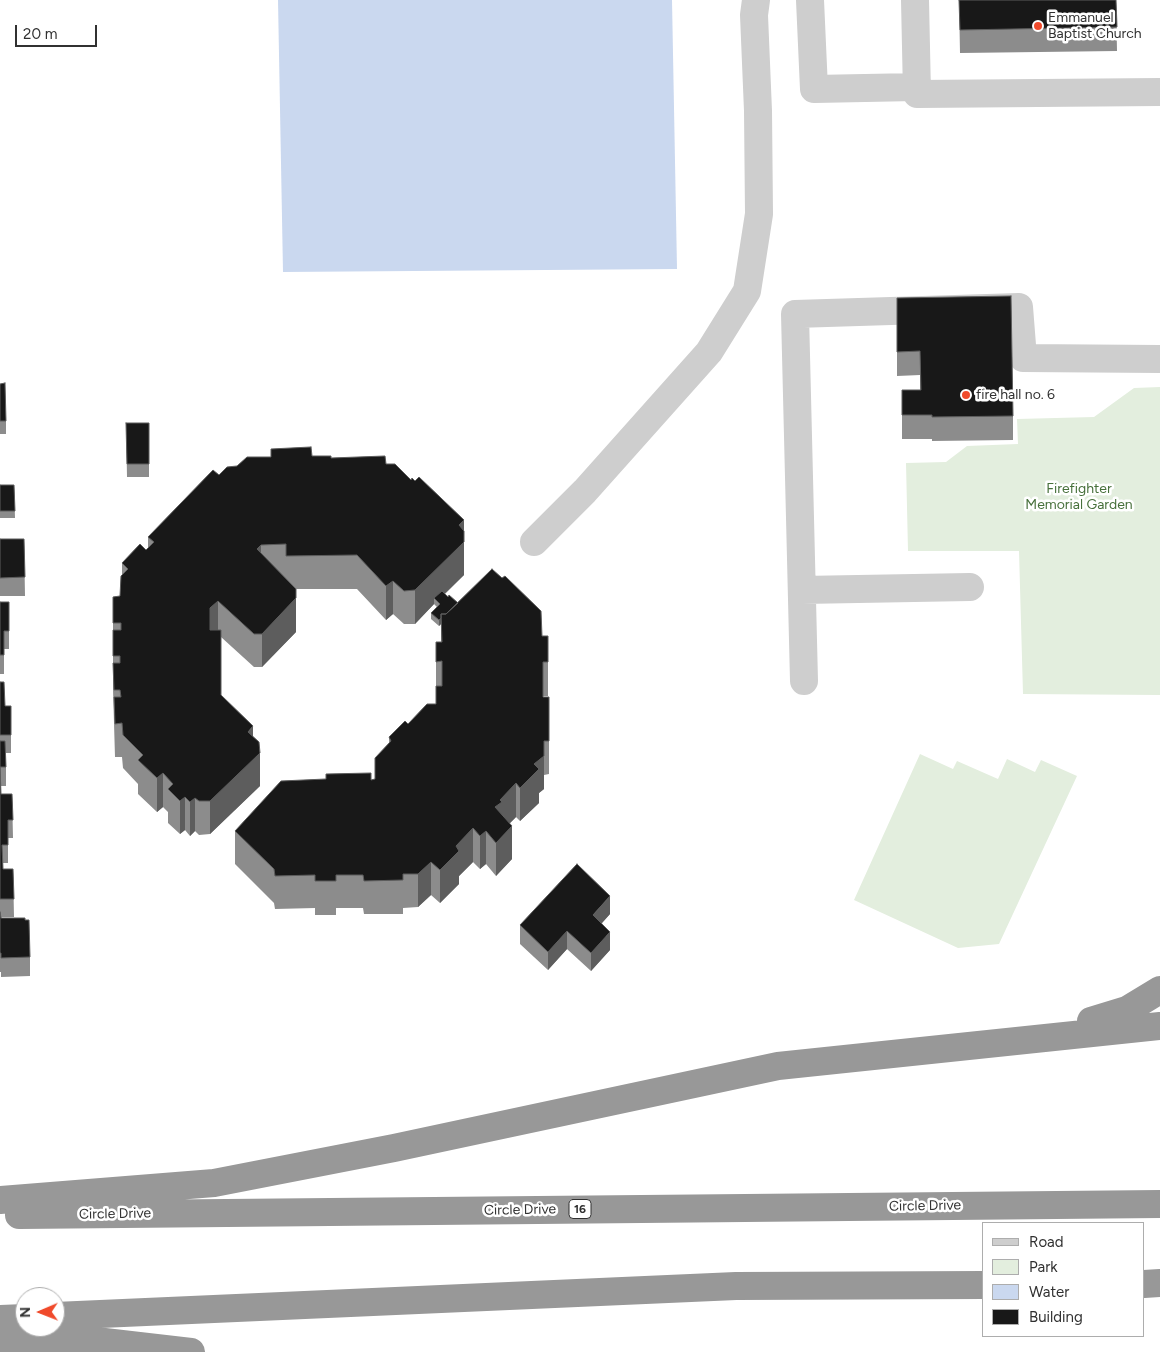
<!DOCTYPE html>
<style>
body{margin:0}
#map{position:relative;width:1160px;height:1352px;overflow:hidden;background:#fff;font-family:Figtree,sans-serif}
canvas{display:block}
.legend{position:absolute;left:982px;top:1222px;width:162px;height:115px;box-sizing:border-box;background:#fff;border:1px solid #adadad;margin:0;padding:6px 9px;list-style:none;font-size:15px;color:#313131}
.legend li{display:flex;align-items:center;gap:10px;height:25px}
.legend b{width:25px;border:1px solid #adadad}
.north{position:absolute;left:15px;top:1287px;width:50px;height:50px;box-sizing:border-box;background:#fff;border:1px solid #adadad;border-radius:50%;rotate:269deg;font-size:14px;font-weight:700;line-height:20px;text-align:center;color:#313131}
.north::after{content:'';display:block;margin:auto;width:18px;height:22px;background:#f04a2b;clip-path:polygon(50% 0,100% 100%,50% 72%,0 100%)}
.scale{position:absolute;left:15px;top:25px;width:82px;height:22px;box-sizing:border-box;border:2px solid #313131;border-top:0;padding-left:6px;font-size:15px;line-height:18px;white-space:nowrap;color:#313131;-webkit-text-stroke:4px #fff;paint-order:stroke}
</style>
<div id="map">
<canvas width="1160" height="1352"></canvas>
<ul class="legend">
<li><b style="height:6px;background:#cecece"></b>Road</li>
<li><b style="height:14px;background:#e3eede"></b>Park</li>
<li><b style="height:14px;background:#cad8ef"></b>Water</li>
<li><b style="height:14px;background:#181818"></b>Building</li>
</ul>
<div class="north">N</div>
<div class="scale">20 m</div>
</div>
<script>
const c = document.querySelector('canvas').getContext('2d');
c.lineJoin = 'round';
function fill(path, color) {
  c.fillStyle = color;
  c.fill(path, 'evenodd');
}
function shape(rows) {
  const path = new Path2D();
  for (const r of rows) {
    path.moveTo(r[0], r[1]);
    for (let i = 2; i < r.length; i += 2) path.lineTo(r[i], r[i + 1]);
  }
  return path;
}
function strokePath(path, color, width, dash) {
  c.strokeStyle = color;
  c.lineWidth = width;
  c.lineCap = dash ? 'butt' : 'round';
  c.setLineDash(dash || []);
  c.stroke(path);
}
function write(font, color, halo, rows, align = 'center') {
  c.font = font + ' Figtree,sans-serif';
  c.lineWidth = 5;
  c.setLineDash([]);
  c.textBaseline = 'middle';
  c.strokeStyle = halo;
  c.fillStyle = color;
  for (const [text, x, y, turn = 0] of rows) {
    c.save();
    c.translate(x, y);
    c.rotate((+turn || 0) * Math.PI / 180);
    c.textAlign = isNaN(turn) ? turn : align;
    if (halo) c.strokeText(text, 0, 0);
    c.fillText(text, 0, 0);
    c.restore();
  }
}
fill(shape([
 [1160,387,1160,695,1023,694,1019,551,908,551,906,463,946,462,967,446,1018,444,1017,419,1094,417,1134,388],
 [920,754,953,769,957,761,998,779,1007,759,1035,772,1041,760,1077,776,999,944,958,948,854,900]
]), '#e3eede');
fill(shape([
 [278,0,672,0,677,269,283,272]
]), '#cad8ef');
strokePath(shape([
 [810,0,814,89,916,87],
 [915,0,917,94,1160,92],
 [534,542,585,491,709,352,747,291,759,214,758,111,754,15,756,0],
 [802,590,970,587],
 [804,681,795,314,1019,307,1023,358,1160,359]
]), '#cecece', 28);
strokePath(shape([
 [1091,1021,1127,1010,1160,990],
 [0,1200,214,1183,394,1148,778,1066,1160,1026],
 [19,1215,1160,1204],
 [1144,1284,1160,1283],
 [55,1316,736,1286,984,1285],
 [0,1319,25,1318],
 [0,1338,70,1338,191,1352]
]), '#989898', 28);
fill(shape([
 [959,0,1116,0,1117,51,960,53],
 [897,298,1013,416,1013,440,932,441,932,439,902,439,902,390,920,390,920,375,897,376],
 [0,384,6,421,6,434,0,434],
 [126,423,149,423,149,477,127,477],
 [312,456,331,458,386,464,411,480,415,481,464,520,464,575,445,594,458,603,542,636,548,662,548,696,543,696,543,697,549,697,549,774,544,775,544,789,539,793,539,803,520,821,516,817,510,823,512,859,496,876,486,864,480,869,473,862,459,876,459,884,440,903,431,895,418,907,403,908,403,914,364,914,363,908,336,908,336,915,315,915,315,908,275,909,274,903,235,864,235,831,326,779,326,774,371,780,375,779,389,743,389,737,436,704,436,642,441,642,441,624,439,626,431,619,431,613,437,607,434,604,415,624,404,624,393,614,386,620,357,589,296,589,296,632,262,667,254,667,221,637,221,695,253,736,260,786,210,834,199,835,195,831,190,836,185,830,180,834,168,823,168,812,163,807,157,812,138,794,138,784,123,768,122,757,115,757,113,689,113,597,120,596,122,575,122,563,146,550,148,548,148,537,219,475,237,466],
 [0,485,14,485,15,518,0,518],
 [0,539,24,539,25,596,0,596],
 [0,602,9,602,9,649,4,649,4,674,0,674],
 [0,682,5,706,11,706,11,753,6,753,6,786,1,786,1,794,12,794,13,838,8,838,8,863,3,863,3,869,13,869,14,917,1,917,30,957,30,976,1,977,1,972,0,972],
 [610,914,602,923,610,950,591,971,567,949,548,970,520,944,520,925]
]), '#8c8c8c');
fill(shape([
 [464,520,464,575,437,601,434,598,434,604,415,624,415,590,459,525],
 [261,545,261,578,257,549],
 [393,581,393,614,386,620,386,586],
 [296,598,296,632,262,667,262,634],
 [218,601,218,635,210,642,210,608],
 [441,618,441,624,439,626,439,620],
 [253,726,253,759,260,753,260,786,210,834,210,801,248,732],
 [544,756,544,789,539,793,539,803,520,821,520,788,534,764],
 [163,773,163,807,157,812,157,778],
 [516,783,516,817,502,831,495,807,500,800],
 [185,797,185,830,180,834,180,801],
 [195,798,195,831,190,836,190,802],
 [512,826,512,859,496,876,496,843],
 [473,828,473,862,459,876,459,884,440,903,440,870,456,846],
 [486,831,486,864,480,869,480,836],
 [431,862,431,895,418,907,418,874],
 [610,896,610,914,593,933,593,915],
 [567,931,567,949,548,970,548,952],
 [610,932,610,950,591,971,591,953]
]), '#5d5d5d');
const building = shape([
 [959,0,1116,0,1117,27,960,30,959,0],
 [1011,296,1013,416,932,417,932,415,902,415,902,390,921,390,920,351,897,352,897,298,1011,296],
 [5,383,6,421,0,421,0,384,5,383],
 [126,423,149,423,149,464,127,464,126,423],
 [311,447,312,456,331,456,331,458,385,456,386,464,395,464,411,480,412,478,415,481,419,477,464,520,459,525,464,531,464,542,415,590,404,591,393,581,386,586,357,555,286,556,286,544,261,545,257,549,296,589,296,598,262,634,254,634,218,601,210,608,210,630,221,630,221,695,253,726,248,732,259,742,260,753,210,801,199,801,195,798,190,802,185,797,180,801,168,789,173,784,163,773,157,778,138,760,143,755,123,735,122,723,115,724,114,697,121,697,120,690,114,690,113,663,120,663,120,656,113,656,113,630,121,630,121,623,113,623,113,597,120,596,121,576,128,569,122,563,140,544,146,550,154,542,148,537,213,470,219,475,227,467,237,466,247,457,271,457,271,449,311,447],
 [0,485,14,485,15,511,0,511,0,485],
 [0,539,24,539,25,577,0,578,0,539],
 [492,569,502,578,505,576,541,611,542,636,548,636,548,662,543,662,543,697,549,697,549,741,544,741,544,756,534,764,539,769,520,788,516,783,500,800,502,802,495,807,512,826,496,843,486,831,480,836,473,828,456,846,459,851,440,870,431,862,418,874,403,874,403,880,364,881,363,875,336,875,336,881,315,881,315,875,275,876,274,869,235,831,281,781,326,779,326,774,371,773,371,780,375,779,375,758,391,741,389,737,405,721,408,724,427,704,436,704,436,686,442,686,442,661,436,662,436,642,442,642,441,614,446,614,492,569],
 [442,591,448,597,449,595,458,603,446,614,441,614,441,618,439,620,431,613,440,604,434,598,442,591],
 [0,602,9,602,9,631,4,631,4,655,0,655,0,602],
 [0,682,4,682,5,706,11,706,11,735,0,735,0,682],
 [0,741,5,741,6,767,0,767,1,794,12,794,13,820,8,820,8,845,2,845,3,869,13,869,14,899,0,899,0,741],
 [577,864,610,896,593,915,610,932,591,953,567,931,548,952,520,925,577,864],
 [0,912,1,918,25,918,25,920,29,920,30,957,1,958,1,953,0,953,0,912]
]);
fill(building, '#181818');
strokePath(building, '#5d5d5d', 1);
for (const [x, y, r, color] of [
 [1038,26,5,"#f04a2b"],
 [966,395,5,"#f04a2b"]
]) {
  const dot = new Path2D();
  dot.arc(x, y, r, 0, 2 * Math.PI);
  c.fillStyle = color;
  c.fill(dot);
  strokePath(dot, '#fff', 2);
}
for (const [x, y, w] of [
 [580,1209,22]
]) {
  const box = new Path2D();
  box.roundRect(x - w / 2, y - 9.5, w, 19, 4);
  c.fillStyle = '#fff';
  c.fill(box);
  strokePath(box, '#313131', 1);
}
write('bold 12px', '#313131', null, [
 ["16",580,1209]
]);
write('14px', '#313131', '#fff', [
 ["Emmanuel",1048,18],
 ["Baptist Church",1048,34],
 ["fire hall no. 6",976,395]
], 'left');
write('14px', '#47703b', '#fff', [
 ["Firefighter",1079,489],
 ["Memorial Garden",1079,505]
]);
write('14px', '#313131', '#fff', [
 ["Circle Drive",925,1206,-1],
 ["Circle Drive",520,1210,-1],
 ["Circle Drive",115,1214,-1]
]);
</script>
